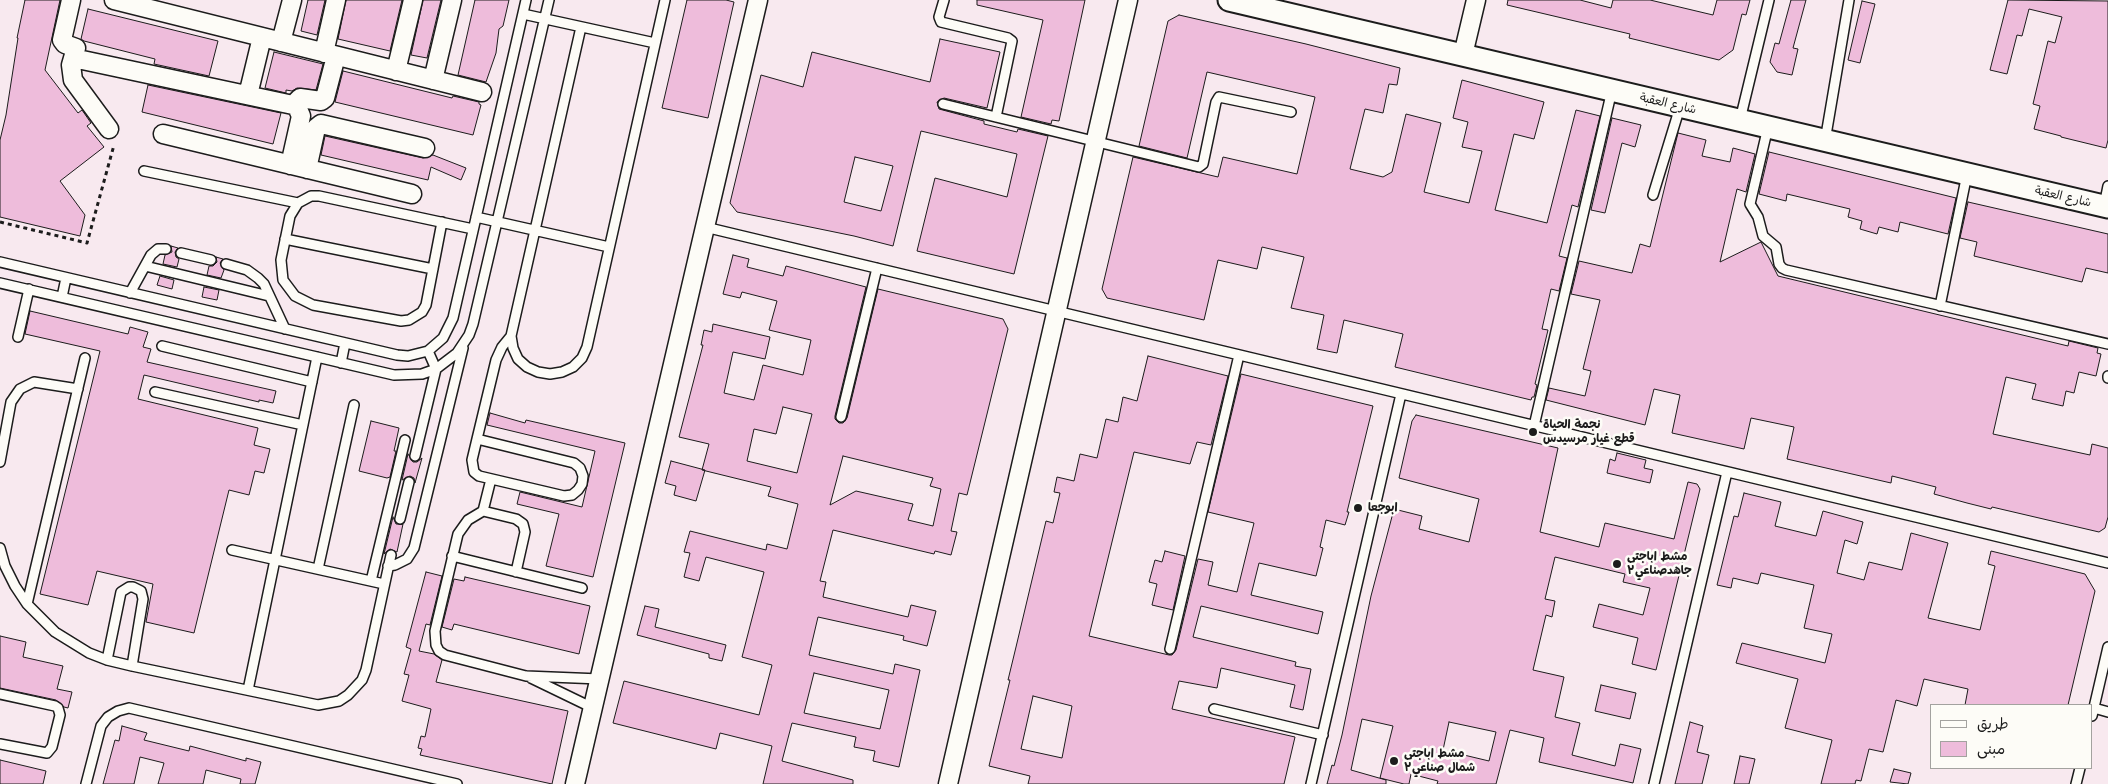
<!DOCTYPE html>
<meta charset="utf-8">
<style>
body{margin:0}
#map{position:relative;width:2108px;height:784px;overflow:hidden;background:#fdfcf7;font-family:"Playpen Sans","Playpen Sans Arabic",sans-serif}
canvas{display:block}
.legend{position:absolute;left:1930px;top:704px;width:162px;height:65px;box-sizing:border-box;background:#fdfcf7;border:1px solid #a3a29f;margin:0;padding:6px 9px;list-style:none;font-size:15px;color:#1c1c1c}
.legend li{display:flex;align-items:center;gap:10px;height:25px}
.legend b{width:25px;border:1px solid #a3a29f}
</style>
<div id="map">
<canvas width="2108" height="784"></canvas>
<ul class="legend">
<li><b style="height:6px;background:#fdfcf7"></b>طريق</li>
<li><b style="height:14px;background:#eebcdb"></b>مبنى</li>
</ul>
</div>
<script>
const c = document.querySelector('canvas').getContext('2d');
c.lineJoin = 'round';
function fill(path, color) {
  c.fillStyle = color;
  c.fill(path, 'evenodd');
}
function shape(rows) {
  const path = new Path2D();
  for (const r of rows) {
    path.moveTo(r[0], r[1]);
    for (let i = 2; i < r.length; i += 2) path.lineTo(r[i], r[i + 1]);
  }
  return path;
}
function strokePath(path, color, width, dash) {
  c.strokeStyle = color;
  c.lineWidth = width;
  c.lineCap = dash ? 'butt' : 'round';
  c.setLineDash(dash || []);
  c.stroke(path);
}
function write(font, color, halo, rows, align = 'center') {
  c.font = font + ' "Playpen Sans","Playpen Sans Arabic",sans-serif';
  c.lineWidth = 5;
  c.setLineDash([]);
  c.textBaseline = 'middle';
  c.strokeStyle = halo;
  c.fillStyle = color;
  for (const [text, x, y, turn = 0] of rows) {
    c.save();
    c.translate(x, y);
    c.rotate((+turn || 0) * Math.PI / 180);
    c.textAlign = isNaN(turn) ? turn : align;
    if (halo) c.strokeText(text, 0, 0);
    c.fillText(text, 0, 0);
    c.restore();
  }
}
fill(shape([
 [0,0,2108,0,2108,784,0,784],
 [1932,705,2092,705,2092,768,1932,768]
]), '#f8e9ef');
const building = shape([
 [25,0,60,0,45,70,78,113,82,110,91,123,87,126,104,147,60,181,85,215,80,236,0,217,0,140,6,115,18,38,17,38,25,0],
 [308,0,325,0,317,35,301,31,308,0],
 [346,0,402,0,390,51,338,39,346,0],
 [423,0,441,0,427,58,411,55,423,0],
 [475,0,509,0,503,26,499,29,496,53,486,82,458,75,475,0],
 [687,0,726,0,734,2,708,118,662,108,687,0],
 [977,0,1085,0,1059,121,1052,120,1051,124,1021,117,1043,20,977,5,977,0],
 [1508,0,1580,0,1611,8,1613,0,1650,0,1713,15,1717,0,1750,0,1746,15,1742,14,1733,50,1719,60,1629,38,1630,34,1507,5,1508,0],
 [1791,0,1806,0,1793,48,1798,49,1792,75,1777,72,1770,62,1775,43,1779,44,1791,0],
 [2008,0,2108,1,2108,140,2106,148,2061,137,2061,136,2034,129,2040,106,2033,104,2048,41,2055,43,2062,17,2029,9,2022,36,2017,35,2007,74,1990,70,2008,0],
 [1862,1,1875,4,1860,63,1848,60,1862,1],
 [88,9,218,41,209,76,154,64,155,59,84,41,81,39,88,9],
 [1179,15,1306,44,1400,68,1397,85,1389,84,1383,113,1365,109,1350,169,1383,177,1392,172,1406,114,1441,123,1424,192,1469,203,1482,151,1462,147,1468,122,1453,118,1462,80,1544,102,1534,139,1514,134,1495,210,1547,223,1576,110,1600,116,1578,207,1572,205,1559,256,1567,258,1559,291,1551,289,1542,329,1548,330,1535,384,1537,385,1534,397,1532,397,1531,400,1395,367,1403,334,1344,320,1337,353,1317,349,1324,315,1291,308,1304,257,1262,247,1257,269,1218,260,1204,320,1107,298,1102,289,1133,157,1218,177,1223,157,1297,174,1315,97,1207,72,1187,158,1139,146,1168,21,1179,15],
 [940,39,1000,52,987,108,944,98,937,102,939,109,984,121,984,124,1017,132,1018,129,1048,136,1014,274,917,251,935,178,1007,197,1017,154,921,131,893,246,854,236,737,212,730,203,761,75,803,87,812,52,930,82,940,39],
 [855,157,893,166,881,211,844,202,855,157],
 [274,52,323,64,316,90,297,88,292,91,286,90,286,93,265,88,274,52],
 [343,71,452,98,453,96,479,102,479,104,481,105,473,135,335,102,343,71],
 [148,85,281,113,273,144,142,112,148,85],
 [1612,118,1641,125,1635,147,1622,143,1605,213,1591,210,1612,118],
 [1678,133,1706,140,1702,156,1730,162,1733,148,1755,154,1746,192,1737,189,1720,262,1761,242,1778,276,2068,346,2069,341,2098,348,2097,353,2101,354,2096,376,2079,372,2074,393,2066,391,2063,406,2032,399,2036,384,2006,377,1993,434,2090,455,2092,444,2108,448,2108,517,2105,528,2099,532,1992,507,1991,509,1967,503,1934,494,1936,487,1892,476,1891,483,1787,459,1794,427,1751,418,1744,449,1672,433,1680,395,1654,389,1645,425,1546,400,1549,388,1585,396,1591,371,1583,369,1600,300,1571,294,1579,261,1632,273,1640,244,1650,247,1678,133],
 [325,136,423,158,433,155,466,168,461,180,431,167,428,180,321,155,325,136],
 [1769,152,1956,198,1948,234,1900,222,1898,232,1879,227,1877,234,1860,229,1862,221,1848,217,1850,209,1787,194,1786,201,1759,194,1769,152],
 [1968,202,2108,234,2108,273,2086,268,2082,282,1974,256,1977,242,1960,238,1968,202],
 [171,246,178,248,175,252,176,257,179,259,177,267,163,264,165,255,172,252,171,246],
 [733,255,749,259,747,267,783,276,786,266,866,287,835,416,835,419,839,423,843,423,847,418,878,289,1003,319,1008,329,967,495,959,493,951,531,957,532,951,555,935,551,934,554,833,530,820,581,826,582,823,597,908,617,911,605,936,611,927,646,903,640,904,636,818,617,809,655,893,674,895,664,920,670,899,767,873,761,875,751,854,747,856,737,792,723,782,761,853,780,853,784,763,784,772,746,720,733,716,749,613,723,624,681,759,715,772,665,742,657,764,572,706,557,699,581,684,577,690,553,684,552,690,531,766,550,767,544,787,549,798,504,768,496,771,487,702,470,709,444,679,437,703,345,701,345,704,330,712,332,713,324,770,337,765,359,733,352,724,393,754,400,763,365,803,375,811,340,769,330,777,301,742,292,740,298,723,294,733,255],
 [783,407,812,414,797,473,747,461,754,429,776,434,783,407],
 [843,456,933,478,930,486,941,489,933,526,908,520,913,504,856,491,830,505,843,456],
 [814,673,889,690,880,729,804,713,814,673],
 [216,257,223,259,220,263,224,270,221,278,207,275,209,266,213,266,217,262,216,257],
 [160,276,174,280,172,289,157,285,160,276],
 [204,287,219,290,217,300,202,297,204,287],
 [30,311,128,334,130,327,148,332,143,347,151,349,147,362,276,391,273,403,259,400,259,402,144,375,138,399,258,428,254,445,270,449,264,473,255,471,249,495,229,490,194,633,146,622,153,584,97,571,88,605,40,594,100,351,25,334,30,311],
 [1148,356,1228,376,1211,445,1197,442,1190,464,1134,452,1089,636,1169,655,1172,655,1176,650,1198,559,1213,562,1208,585,1237,592,1254,523,1208,512,1241,374,1373,406,1347,512,1349,512,1345,525,1326,520,1320,547,1323,548,1316,576,1259,563,1251,595,1323,612,1318,634,1201,606,1193,637,1296,662,1295,666,1311,669,1303,710,1290,707,1295,685,1221,668,1217,688,1179,681,1172,709,1295,737,1284,784,1028,784,1030,776,989,766,1010,680,1008,680,1016,647,1046,521,1053,523,1060,493,1054,492,1057,477,1074,481,1080,454,1097,458,1106,419,1118,422,1123,397,1137,401,1148,356],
 [1033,696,1072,706,1062,758,1021,749,1033,696],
 [490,413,525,423,526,420,625,443,593,577,546,566,559,514,517,504,520,492,582,507,595,451,487,425,490,413],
 [1416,415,1558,448,1540,532,1599,547,1605,523,1674,539,1688,482,1697,484,1700,489,1656,670,1632,664,1638,638,1593,627,1599,604,1643,615,1650,588,1623,582,1625,574,1555,557,1545,599,1555,601,1552,617,1546,615,1533,670,1564,677,1555,717,1580,723,1572,755,1615,766,1620,744,1641,749,1633,783,1539,762,1544,738,1510,730,1496,784,1437,784,1438,781,1411,774,1409,784,1404,784,1380,778,1393,726,1362,719,1351,770,1386,780,1386,784,1327,784,1332,765,1334,766,1342,735,1371,596,1394,509,1422,516,1419,529,1469,542,1479,499,1399,478,1412,421,1416,415],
 [1449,722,1496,732,1489,761,1443,750,1449,722],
 [371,421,399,428,394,451,396,451,390,477,387,478,359,471,371,421],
 [1617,453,1646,460,1644,468,1653,470,1650,483,1607,473,1610,459,1615,461,1617,453],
 [408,454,413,462,417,462,422,458,415,483,414,478,410,476,402,480,408,454],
 [671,461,705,470,696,501,674,495,676,486,665,483,671,461],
 [1744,493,1781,502,1775,526,1816,536,1823,511,1863,522,1857,544,1845,540,1837,573,1864,580,1869,562,1902,570,1911,533,1948,543,1928,618,1980,630,1995,566,1988,564,1991,551,2085,574,2095,591,2068,705,1965,705,1968,689,1924,679,1917,706,1896,700,1883,752,1869,749,1861,781,1856,780,1855,784,1821,784,1832,740,1785,728,1798,679,1736,663,1742,643,1825,663,1832,634,1804,628,1814,585,1761,573,1758,584,1733,578,1731,588,1717,585,1734,516,1738,517,1744,493],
 [393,517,396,524,403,524,397,552,390,549,384,554,393,517],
 [1165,551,1185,556,1173,610,1152,605,1157,584,1149,582,1155,560,1162,562,1165,551],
 [426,572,442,576,430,625,426,624,419,651,434,654,442,660,436,682,568,711,552,784,420,755,422,749,418,748,421,736,425,737,431,709,402,701,409,675,404,674,411,649,406,647,426,572],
 [465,577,590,606,579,654,454,624,452,630,442,627,454,579,464,581,465,577],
 [645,606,659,609,655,627,726,645,722,661,709,658,709,654,637,635,645,606],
 [0,636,26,642,23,657,63,666,57,689,72,692,68,708,64,707,56,700,0,688,0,636],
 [1601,685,1636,693,1630,719,1595,711,1601,685],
 [1690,722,1703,726,1697,752,1709,755,1702,784,1675,784,1690,722],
 [122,726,147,733,144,740,189,751,190,746,246,761,246,758,261,762,255,784,240,784,241,779,206,770,203,784,158,784,164,763,140,757,134,784,103,784,115,740,119,741,122,726],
 [1740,756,1755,759,1749,784,1734,784,1740,756],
 [0,760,46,771,43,784,0,784,0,760],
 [1894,769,1911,773,1908,784,1890,782,1894,769]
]);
fill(building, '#eebcdb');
strokePath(building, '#1c1c1c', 1);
const service = shape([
 [944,0,939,17,941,22,1008,38,1012,41,996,117],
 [523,14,655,43],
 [581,27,511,336,513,348,518,359,527,367,538,372,550,374,562,372,573,367,582,358,587,347,665,0],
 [943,104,1199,167,1203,164,1216,102,1219,97,1291,112],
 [1740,120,1769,0],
 [1768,127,1750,204,1758,217,1763,236,1776,247,1779,264,1782,268,1786,270,2108,344],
 [1825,141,1849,0],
 [144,171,298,203],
 [1653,195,1680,107],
 [2104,206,2108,186],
 [476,217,609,247],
 [442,222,426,305,422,312,409,320,401,321,313,305,295,296,283,280,281,260,290,216,298,203,311,196,319,196,473,229],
 [705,227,2108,563],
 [285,239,433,269],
 [181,253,211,260],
 [0,262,397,355,408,356,428,351,443,338,453,318,526,0],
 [226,264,247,270,258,278,264,284,285,329],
 [145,266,269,296],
 [0,283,394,375,422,374,436,369,457,353,469,335,473,324,549,0],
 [130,293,151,255,158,249,166,249],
 [62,297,66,278],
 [1940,306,1967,174],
 [18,337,29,289],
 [162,346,312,382],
 [341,363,345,343],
 [2108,376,2108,378],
 [155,392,303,425],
 [841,417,877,268],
 [1534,426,1612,90],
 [477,439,574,463,580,468,583,476,582,484,578,490,572,495,564,496,479,476,474,472,472,460,477,439,496,360,502,347,511,336],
 [415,456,436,369,428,351],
 [0,462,11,402,20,389,34,382,78,389],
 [483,511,491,479],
 [400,519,409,482],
 [0,548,5,566,15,586,27,604,55,632,89,653,107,660,132,666,318,705,339,701,348,695,362,680,366,670,391,555],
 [232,550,384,584],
 [452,556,582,588],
 [388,566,395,565,407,559,414,548,463,348],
 [318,569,354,405],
 [516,572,525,532,523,524,516,519,483,511,468,520,458,534,435,631,436,645,439,651,445,655,526,676,600,679],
 [371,581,405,440],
 [27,604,85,358],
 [1170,649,1239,355],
 [107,660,121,592,129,587,133,587,141,591,143,599,132,666],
 [531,678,593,708],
 [248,690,317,357],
 [0,694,55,706,58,708,60,715,52,747,47,753,0,744],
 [2094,708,2108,712],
 [1214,709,1323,735],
 [2092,716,2108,647],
 [86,784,101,726,108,717,118,711,129,708,457,784],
 [1311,784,1401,394],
 [1654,784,1727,472],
 [2076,784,2080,768]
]);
const minor = shape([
 [71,0,62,40,65,44,76,48,71,65,73,80,109,129],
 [114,0,482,92],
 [281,42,292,0],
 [324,53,336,0],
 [1463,55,1476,0],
 [73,58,293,105,297,107,301,116,290,165],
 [396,71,413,0],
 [433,80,452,0],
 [248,95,262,37],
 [293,105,300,98,321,101,325,98,336,56],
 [163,134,412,194],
 [307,169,316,128,321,124,425,148],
 [575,784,758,0],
 [948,784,1128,0]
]);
const tertiary = shape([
 [1229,0,2108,207]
]);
strokePath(service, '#1c1c1c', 12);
strokePath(minor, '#1c1c1c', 21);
strokePath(tertiary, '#1c1c1c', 25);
strokePath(shape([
 [0,222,87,243,114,145]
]), '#1c1c1c', 3, [4, 4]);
strokePath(service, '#fdfcf7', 9);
strokePath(minor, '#fdfcf7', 18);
strokePath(tertiary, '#fdfcf7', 21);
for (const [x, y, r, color] of [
 [1533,432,5,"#1c1c1c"],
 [1358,508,5,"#1c1c1c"],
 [1617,564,5,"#1c1c1c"],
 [1394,761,5,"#1c1c1c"]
]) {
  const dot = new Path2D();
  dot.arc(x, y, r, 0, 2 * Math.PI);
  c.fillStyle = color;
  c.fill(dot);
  strokePath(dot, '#fdfcf7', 2);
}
write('12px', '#1c1c1c', '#fdfcf7', [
 ["شارع العقبة",1668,104,13],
 ["شارع العقبة",2063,197,13]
]);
write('bold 12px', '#1c1c1c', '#fdfcf7', [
 ["نجمة الحياة",1543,425],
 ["قطع غيار مرسيدس",1543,439],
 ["ابوجعا",1368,508],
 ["مشط اباجتي",1627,557],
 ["جاهدصناعي٣",1627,571],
 ["مشط اباجتي",1404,754],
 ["شمال صناعي٣",1404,768]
], 'left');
</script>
